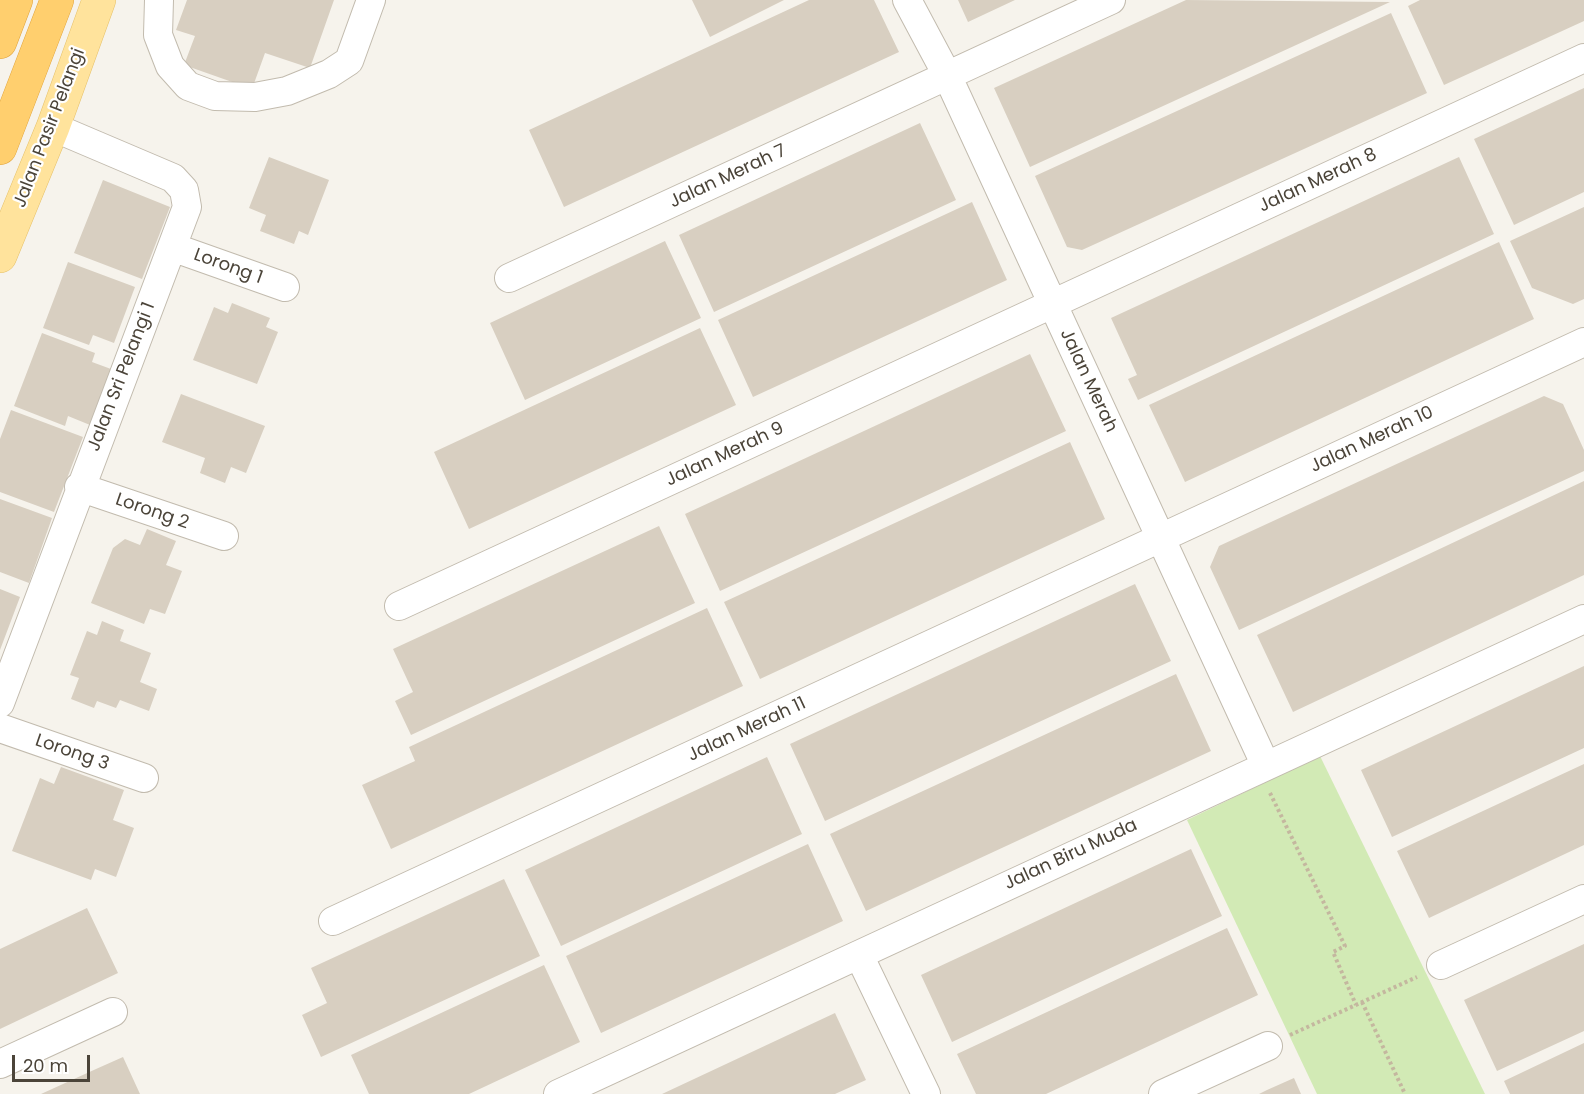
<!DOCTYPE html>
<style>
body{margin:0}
#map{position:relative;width:1584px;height:1094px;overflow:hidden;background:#f6f3ec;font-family:Poppins,sans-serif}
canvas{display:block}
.scale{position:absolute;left:12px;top:1055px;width:78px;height:27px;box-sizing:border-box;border:3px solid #4b4439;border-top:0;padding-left:8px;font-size:18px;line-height:21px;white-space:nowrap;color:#4b4439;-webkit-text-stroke:4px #fff;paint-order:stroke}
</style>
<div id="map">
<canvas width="1584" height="1094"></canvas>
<div class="scale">20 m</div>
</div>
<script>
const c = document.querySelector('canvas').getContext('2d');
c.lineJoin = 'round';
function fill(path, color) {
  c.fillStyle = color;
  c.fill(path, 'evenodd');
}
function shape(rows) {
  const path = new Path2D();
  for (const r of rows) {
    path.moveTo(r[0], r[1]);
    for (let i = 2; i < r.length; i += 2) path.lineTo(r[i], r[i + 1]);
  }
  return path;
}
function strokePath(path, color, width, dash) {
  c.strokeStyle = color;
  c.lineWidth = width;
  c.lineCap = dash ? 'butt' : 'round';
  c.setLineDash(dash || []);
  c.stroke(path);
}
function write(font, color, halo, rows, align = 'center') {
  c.font = font + ' Poppins,sans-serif';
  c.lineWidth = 4.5;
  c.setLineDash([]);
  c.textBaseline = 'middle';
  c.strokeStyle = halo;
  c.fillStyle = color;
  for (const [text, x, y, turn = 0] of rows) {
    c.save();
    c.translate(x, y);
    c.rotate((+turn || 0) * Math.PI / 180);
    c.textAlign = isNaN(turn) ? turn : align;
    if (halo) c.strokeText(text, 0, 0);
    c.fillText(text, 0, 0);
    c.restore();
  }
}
fill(shape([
 [1320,756,1485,1094,1317,1094,1187,820]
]), '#d2eab5');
fill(shape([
 [187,0,334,0,310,68,265,53,252,89,184,65,195,36,176,30],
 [692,0,784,0,710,37],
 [809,0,874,0,899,52,564,207,529,130],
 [958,0,1015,0,968,22],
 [1186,0,1390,2,1030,167,994,88],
 [1420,0,1584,0,1584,21,1444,85,1408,6],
 [1391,13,1427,93,1082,250,1067,247,1035,176],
 [1584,88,1584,192,1514,225,1474,139],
 [920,123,956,200,714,312,679,235],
 [269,157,329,180,308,235,299,231,294,244,260,231,266,215,249,208],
 [1459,157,1494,234,1138,400,1128,379,1137,375,1111,318],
 [103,180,170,207,142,279,74,253],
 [972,202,1007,280,753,397,718,320],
 [1584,207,1584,299,1573,304,1532,288,1510,241],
 [665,241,701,318,525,400,490,323],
 [1499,242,1534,319,1185,482,1149,405],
 [68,262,135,287,114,343,93,335,89,345,43,328],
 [232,303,270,318,266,327,278,332,257,384,193,360,214,307,228,313],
 [700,328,736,405,469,529,434,452],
 [42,333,95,353,92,362,111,369,90,425,68,416,65,426,14,406],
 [1030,354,1066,431,720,591,685,514],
 [181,394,265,426,246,473,231,467,225,483,200,473,205,458,162,442],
 [1544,396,1563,404,1584,450,1584,471,1239,630,1210,567,1219,546],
 [11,410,83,437,54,512,0,492,0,439],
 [1070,442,1105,519,760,679,724,602],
 [1584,481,1584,575,1293,712,1257,635],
 [0,499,52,518,29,583,0,572],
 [659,526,695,603,411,735,395,701,413,692,393,649],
 [147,529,176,541,166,565,182,571,165,614,150,609,144,624,91,603,113,548,125,539,140,545],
 [1135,584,1171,661,825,821,790,744],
 [0,589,20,597,0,650],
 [707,608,743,686,391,849,362,785,415,761,409,747],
 [102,621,124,630,120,641,151,653,140,682,157,689,149,711,120,700,116,708,97,701,94,708,71,699,79,678,70,675,87,631,97,635],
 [1584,666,1584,748,1392,837,1361,770],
 [1176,674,1211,751,866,911,830,834],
 [767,757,802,834,561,946,525,870],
 [1584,764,1584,845,1429,918,1397,851],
 [61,767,124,790,113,820,134,828,116,877,95,869,91,880,12,851,40,778,54,784],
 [808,844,843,921,601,1033,566,956],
 [1191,849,1222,916,952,1042,921,975],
 [504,879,540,956,321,1057,302,1015,327,1003,311,968],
 [87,908,118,973,0,1029,0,949],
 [1227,928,1258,995,1046,1094,976,1094,957,1054],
 [1584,944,1584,1031,1497,1071,1464,1000],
 [544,965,580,1042,469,1094,369,1094,351,1055],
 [835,1013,866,1080,835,1094,662,1094],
 [1584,1043,1584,1094,1510,1094,1504,1081],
 [123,1057,140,1094,41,1094,96,1069],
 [1294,1078,1301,1094,1259,1094,1267,1090]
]), '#d8cfc1');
const minor = shape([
 [159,0,158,35,170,66,188,86,215,96,255,97,287,91,329,74,349,61,371,0],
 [907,0,947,75,1265,764],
 [172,247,285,287],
 [509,278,1111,0],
 [79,487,224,536],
 [399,606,1584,58],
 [0,703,187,207,184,190,173,178,53,127],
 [0,728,144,778],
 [333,921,1584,342],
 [859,955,926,1094],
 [1441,965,1584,899],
 [0,1064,113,1012],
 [558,1094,1584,619],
 [1163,1094,1268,1046]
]);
const major = shape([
 [0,256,53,127,99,0]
]);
const highway = shape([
 [0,42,16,0],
 [0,148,57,0]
]);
strokePath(minor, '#c2bbae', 30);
strokePath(major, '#e6c16a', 34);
strokePath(highway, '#e0a43c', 34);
strokePath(shape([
 [1270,793,1345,946,1333,952,1356,1005],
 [1362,1002,1405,1094],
 [1290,1035,1417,977]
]), '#c4b79f', 4, [3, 3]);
strokePath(minor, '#fff', 28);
strokePath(major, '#ffe39c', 33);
strokePath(highway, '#ffcf6e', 33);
write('18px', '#4b4439', '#fff', [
 ["Jalan Pasir Pelangi",50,128,-69],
 ["Jalan Merah 7",728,177,-25],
 ["Jalan Merah 8",1318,181,-25],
 ["Lorong 1",228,267,20],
 ["Jalan Sri Pelangi 1",122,377,-69],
 ["Jalan Merah",1088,381,65],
 ["Jalan Merah 10",1372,440,-25],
 ["Jalan Merah 9",725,455,-25],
 ["Lorong 2",152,512,19],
 ["Jalan Merah 11",747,730,-25],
 ["Lorong 3",72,753,19],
 ["Jalan Biru Muda",1071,855,-25]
]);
</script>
